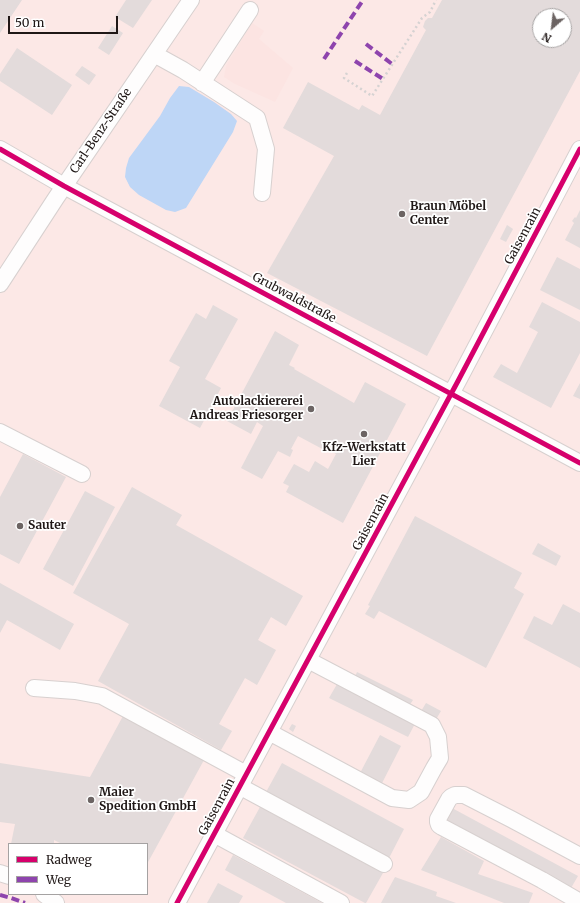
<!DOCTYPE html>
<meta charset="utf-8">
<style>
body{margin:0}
#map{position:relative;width:580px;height:903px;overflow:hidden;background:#faf3f2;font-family:Merriweather,serif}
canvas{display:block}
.legend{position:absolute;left:8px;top:843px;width:140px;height:52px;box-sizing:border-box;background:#fff;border:1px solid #a5a2a2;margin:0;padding:5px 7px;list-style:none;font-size:12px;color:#1f1716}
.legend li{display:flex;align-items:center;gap:8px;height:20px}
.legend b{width:20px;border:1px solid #a5a2a2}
.north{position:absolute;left:532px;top:8px;width:40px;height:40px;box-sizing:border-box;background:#fff;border:1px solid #a5a2a2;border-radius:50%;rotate:208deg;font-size:11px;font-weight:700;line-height:16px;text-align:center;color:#1f1716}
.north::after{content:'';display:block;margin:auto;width:14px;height:18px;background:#6c6463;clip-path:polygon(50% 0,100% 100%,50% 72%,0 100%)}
.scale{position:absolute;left:8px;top:16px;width:110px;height:18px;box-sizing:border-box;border:2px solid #1f1716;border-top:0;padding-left:5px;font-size:12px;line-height:14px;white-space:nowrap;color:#1f1716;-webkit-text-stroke:3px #fff;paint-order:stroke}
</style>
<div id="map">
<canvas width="580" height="903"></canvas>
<ul class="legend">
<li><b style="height:5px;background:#d6006c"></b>Radweg</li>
<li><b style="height:5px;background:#8e44ad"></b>Weg</li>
</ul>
<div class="north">N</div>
<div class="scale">50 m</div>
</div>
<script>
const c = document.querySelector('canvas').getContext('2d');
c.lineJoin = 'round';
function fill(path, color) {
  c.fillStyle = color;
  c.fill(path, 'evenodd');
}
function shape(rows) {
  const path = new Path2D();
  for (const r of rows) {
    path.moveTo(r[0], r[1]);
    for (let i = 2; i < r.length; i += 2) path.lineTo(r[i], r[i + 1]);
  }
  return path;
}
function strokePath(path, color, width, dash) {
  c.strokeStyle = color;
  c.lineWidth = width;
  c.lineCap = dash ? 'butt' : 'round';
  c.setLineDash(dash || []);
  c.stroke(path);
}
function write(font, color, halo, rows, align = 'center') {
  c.font = font + ' Merriweather,serif';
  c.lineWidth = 3.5;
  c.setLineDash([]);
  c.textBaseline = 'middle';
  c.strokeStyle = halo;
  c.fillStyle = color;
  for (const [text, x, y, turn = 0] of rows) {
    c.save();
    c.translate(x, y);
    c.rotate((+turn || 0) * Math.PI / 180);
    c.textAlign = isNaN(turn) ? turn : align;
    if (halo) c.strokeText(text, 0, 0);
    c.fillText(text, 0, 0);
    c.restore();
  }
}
fill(shape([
 [0,0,580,0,580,903,0,903],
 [540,16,564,16,564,40,540,40],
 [9,844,147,844,147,894,9,894]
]), '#fce8e6');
fill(shape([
 [252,23,264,31,259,39,293,68,275,102,235,84,224,77,226,66]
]), '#fce4e2');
fill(shape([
 [179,86,189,87,214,102,231,114,237,121,233,132,186,208,175,212,166,210,139,195,130,187,125,177,126,168,129,158,160,116,170,98]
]), '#bed6f6');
fill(shape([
 [0,0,22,0,0,33],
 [126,0,152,0,133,28,115,17],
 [442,0,580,0,580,71,427,356,267,273,334,156,283,128,308,82,359,110,362,105,380,115,426,30,423,27,425,21,428,18,432,18],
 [540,16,564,16,564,40,540,40],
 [112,26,123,33,109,55,98,48],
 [17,48,72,85,52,115,0,81,0,74],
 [82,66,96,75,89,85,75,75],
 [580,210,580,248,565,240,574,223,572,221,575,217,576,218],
 [507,225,513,229,506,242,500,239],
 [557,257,580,269,580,310,540,290],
 [542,302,580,322,580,353,551,408,493,377,501,364,517,373,538,332,529,327],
 [213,305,238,319,205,379,221,388,200,428,159,406,180,367,169,361,196,313,206,319],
 [275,331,299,345,289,365,295,368,294,369,354,403,365,382,406,404,343,523,286,492,289,486,283,483,294,464,309,472,315,461,328,469,336,454,330,450,328,452,298,436,291,449,293,450,290,457,278,451,262,479,241,468,263,426,257,422,251,434,227,421],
 [580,383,580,399,573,396],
 [23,454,66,477,19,564,0,554,0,497],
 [132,487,182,515,176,525,303,596,286,626,271,617,258,640,276,650,257,685,245,678,219,724,232,731,221,750,98,681,129,624,73,593],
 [85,491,115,507,73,586,43,569],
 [415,516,522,573,514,588,524,594,486,668,379,611,374,619,365,614,370,606,368,605],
 [538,543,561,556,556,566,532,554],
 [0,583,74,624,60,650,7,620,0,633],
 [563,604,580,613,580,668,523,638,534,616,552,625],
 [344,672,354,679,357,672,413,700,409,706,418,718,408,737,329,698],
 [426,703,441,711,435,721,420,713],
 [123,716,204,760,147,864,147,844,62,844,54,840,54,844,11,844,15,824,0,822,0,763,90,777],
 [292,724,296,726,293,732,289,729],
 [380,735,401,746,380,787,359,775],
 [282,763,404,829,388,860,265,794],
 [260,807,383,873,366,903,365,903,243,838],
 [452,808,578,876,571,888,446,820],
 [441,837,484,861,478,874,533,893,529,903,504,903,421,870],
 [233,855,322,903,286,903,225,870],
 [395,877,437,892,436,896,456,903,381,903],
 [218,883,243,896,239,903,207,903]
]), '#e3dbdb');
const minor = shape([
 [154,54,183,70,257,118,266,149,262,193],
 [202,83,250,10],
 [0,149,64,186,580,463],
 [0,284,56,198,191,0],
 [0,432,82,474],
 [34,688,75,691,102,696,246,774],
 [269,732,392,798,409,800,421,792,434,768,440,758,438,737,432,725,308,660],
 [239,786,384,864],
 [214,834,341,903],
 [580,856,511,819,464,795,455,795,451,797,449,799,438,819,438,822,439,825,442,827,542,880,580,902],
 [0,873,9,876],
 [44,894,56,903],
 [177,903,458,381,580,149]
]);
strokePath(minor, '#d7d0cf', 18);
strokePath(shape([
 [347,73,344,78,372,96,422,18,430,12,436,0]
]), '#d5d2d2', 2.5, [2, 3]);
strokePath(minor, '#fefdfd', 16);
strokePath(shape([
 [366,44,392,64],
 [324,59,363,0],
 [355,61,383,79],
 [0,895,11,898,25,903]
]), '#8e44ad', 4, [8, 4]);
strokePath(shape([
 [0,149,64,186,580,463],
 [177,903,458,381,580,149]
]), '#d6006c', 5);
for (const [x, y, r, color] of [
 [402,214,4,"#6c6463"],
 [311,409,4,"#6c6463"],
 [364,434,4,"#6c6463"],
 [20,526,4,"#6c6463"],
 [91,800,4,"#6c6463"]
]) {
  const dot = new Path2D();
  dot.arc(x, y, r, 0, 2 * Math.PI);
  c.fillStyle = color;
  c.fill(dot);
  strokePath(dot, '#fff', 1.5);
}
write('12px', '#1f1716', '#fff', [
 ["Carl-Benz-Straße",101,131,-56],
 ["Gaisenrain",523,236,-62],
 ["Grubwaldstraße",294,298,28],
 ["Gaisenrain",371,522,-62],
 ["Gaisenrain",217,807,-62]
]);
write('bold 12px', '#1f1716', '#fff', [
 ["Braun Möbel",410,207],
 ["Center",410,221],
 ["Autolackiererei",303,402,"right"],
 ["Andreas Friesorger",303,416,"right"],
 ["Kfz-Werkstatt",364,448,"center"],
 ["Lier",364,462,"center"],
 ["Sauter",28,526],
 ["Maier",99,793],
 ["Spedition GmbH",99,807]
], 'left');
</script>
